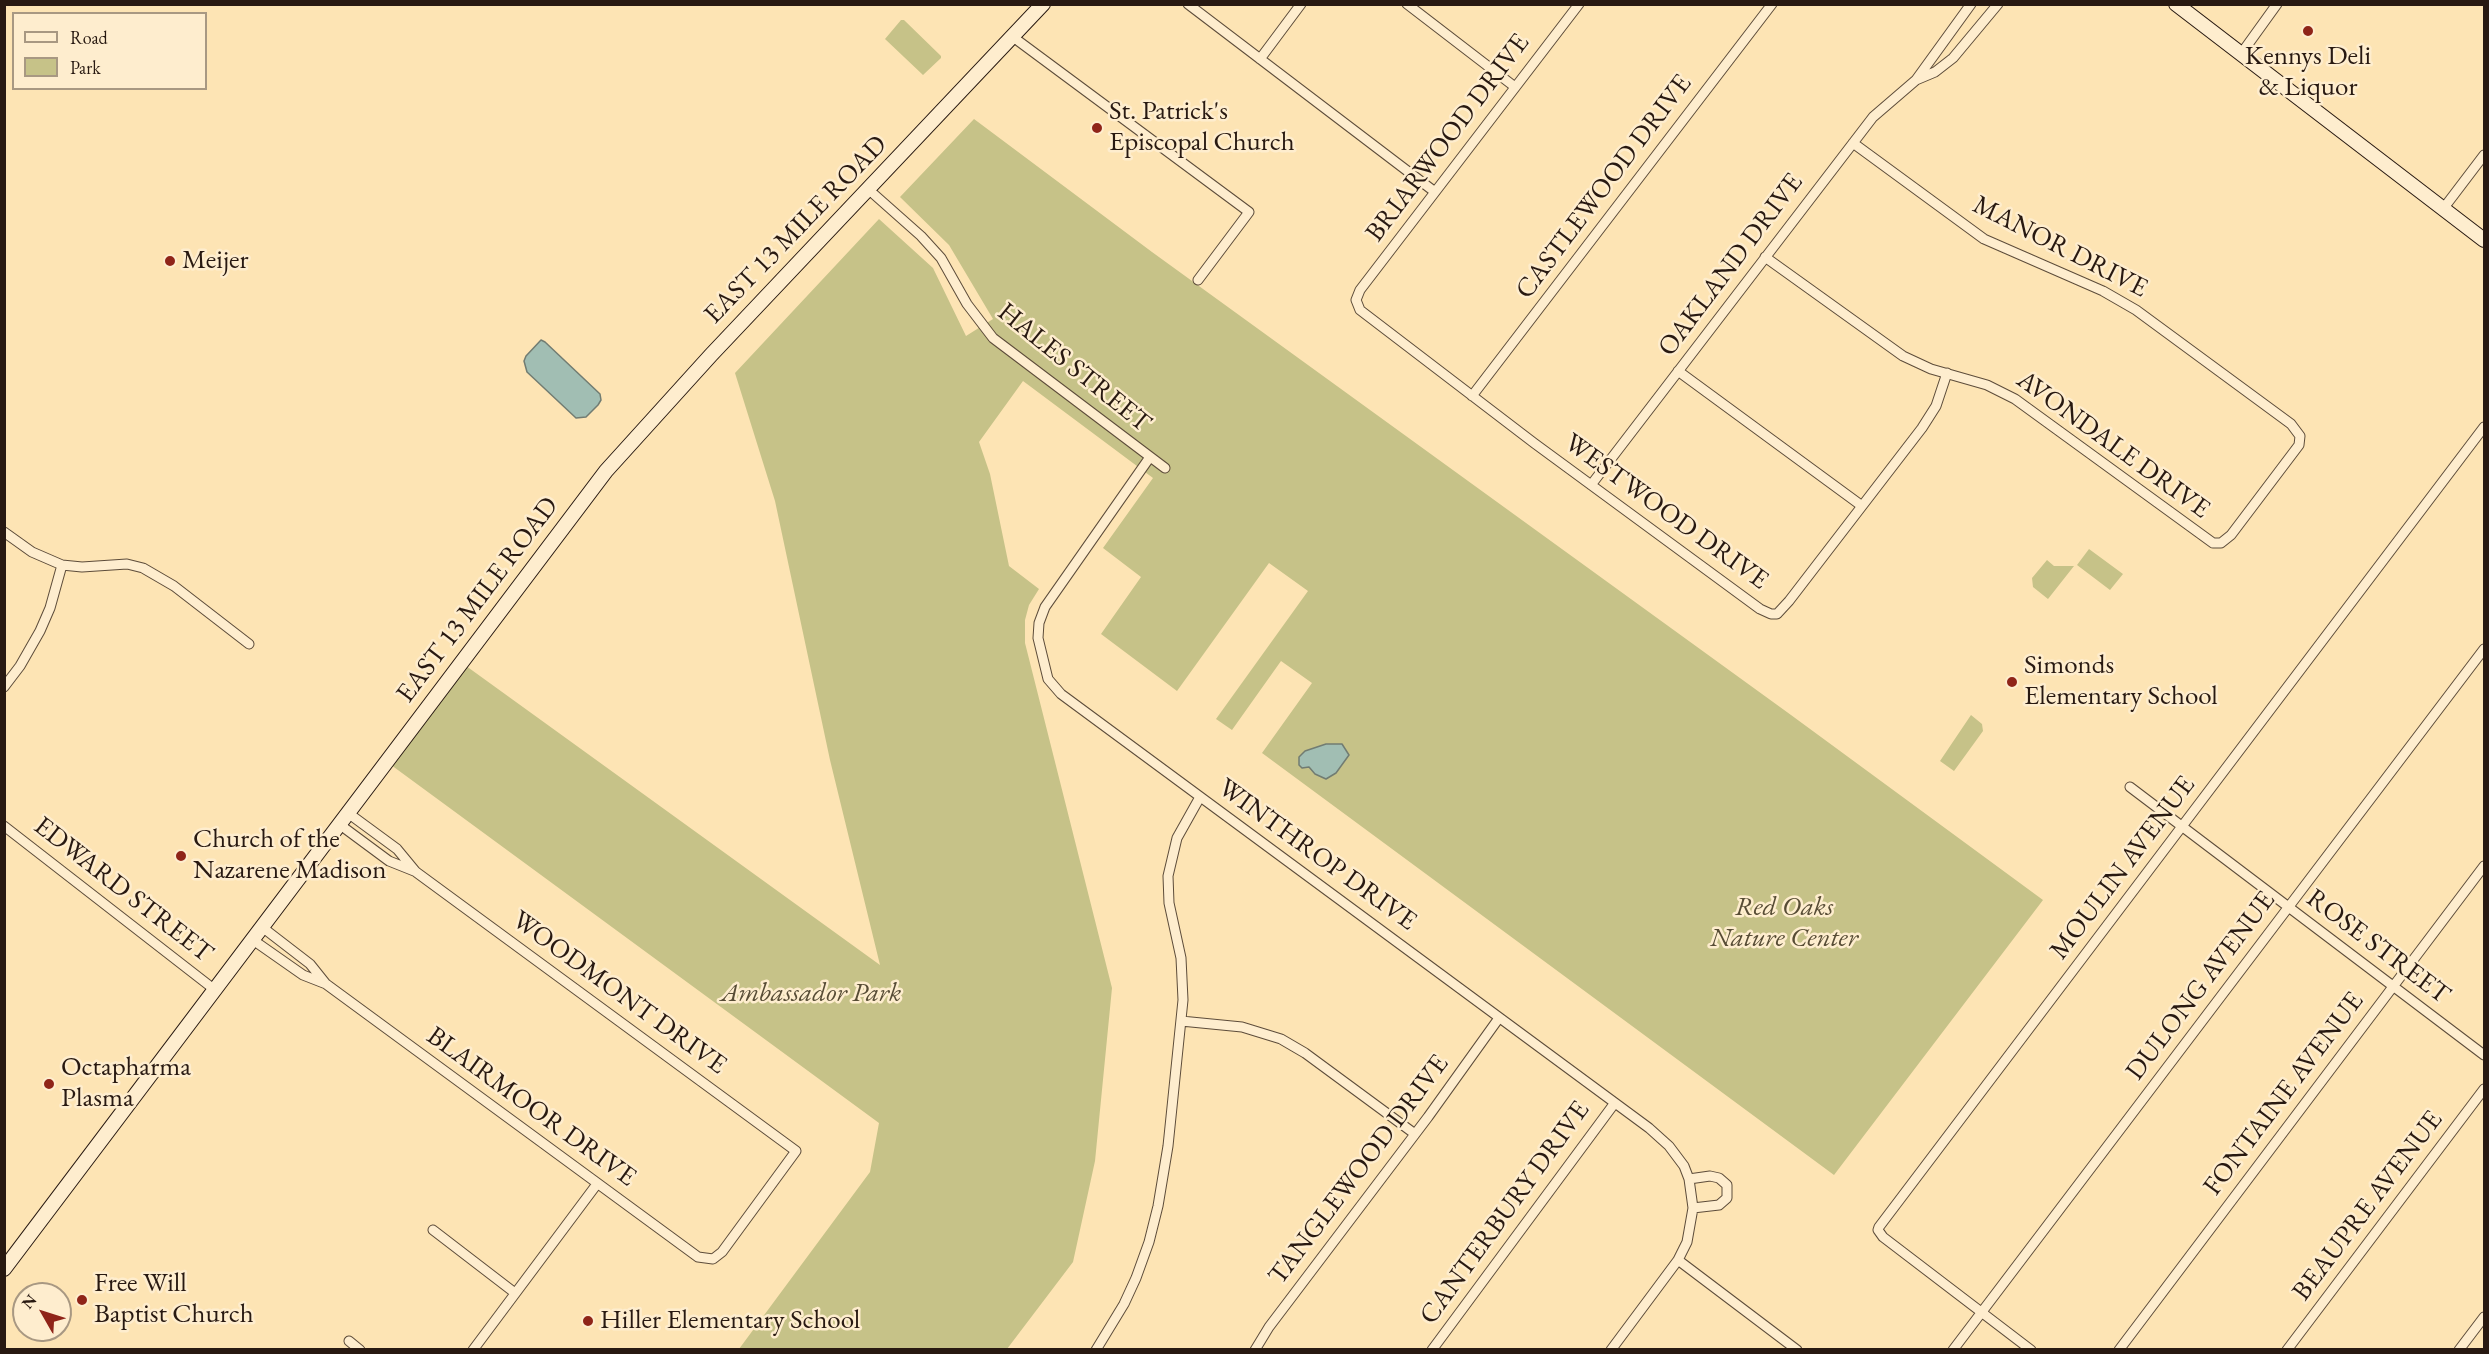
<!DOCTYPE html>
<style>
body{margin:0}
#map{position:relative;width:2489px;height:1354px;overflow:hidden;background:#fde4b4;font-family:"EB Garamond",serif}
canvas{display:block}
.frame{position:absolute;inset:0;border:6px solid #281911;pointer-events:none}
.legend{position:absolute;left:12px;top:12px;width:195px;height:78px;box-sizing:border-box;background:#feedce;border:2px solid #a89882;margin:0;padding:8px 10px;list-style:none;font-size:18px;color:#281911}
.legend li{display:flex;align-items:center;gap:12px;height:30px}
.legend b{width:30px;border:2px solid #a89882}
.north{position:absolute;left:12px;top:1282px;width:60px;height:60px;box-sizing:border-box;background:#feedce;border:2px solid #a89882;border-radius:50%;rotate:309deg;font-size:16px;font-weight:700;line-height:24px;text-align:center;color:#281911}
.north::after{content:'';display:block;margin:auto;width:21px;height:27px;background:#8f2418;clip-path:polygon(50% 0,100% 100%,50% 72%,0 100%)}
</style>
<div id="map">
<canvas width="2489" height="1354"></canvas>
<div class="frame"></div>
<ul class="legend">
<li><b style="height:8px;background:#feedce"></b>Road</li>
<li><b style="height:16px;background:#c6c288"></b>Park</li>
</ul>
<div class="north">N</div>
</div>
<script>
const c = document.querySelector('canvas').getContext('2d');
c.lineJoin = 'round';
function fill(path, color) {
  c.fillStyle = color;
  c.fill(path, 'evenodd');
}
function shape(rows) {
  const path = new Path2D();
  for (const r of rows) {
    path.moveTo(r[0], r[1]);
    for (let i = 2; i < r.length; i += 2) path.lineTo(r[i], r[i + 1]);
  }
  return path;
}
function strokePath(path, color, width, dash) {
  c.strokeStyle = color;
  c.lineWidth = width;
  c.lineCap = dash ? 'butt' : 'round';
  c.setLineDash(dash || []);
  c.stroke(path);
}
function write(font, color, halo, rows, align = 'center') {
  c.font = font + ' "EB Garamond",serif';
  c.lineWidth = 5;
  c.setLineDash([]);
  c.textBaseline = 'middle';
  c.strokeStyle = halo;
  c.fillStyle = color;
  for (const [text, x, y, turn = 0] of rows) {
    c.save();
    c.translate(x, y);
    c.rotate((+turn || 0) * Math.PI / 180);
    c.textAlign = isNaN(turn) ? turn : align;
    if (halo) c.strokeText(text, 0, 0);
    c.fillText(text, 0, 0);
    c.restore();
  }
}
fill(shape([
 [901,20,904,20,941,56,941,58,923,75,885,39],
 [974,119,1152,252,1791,715,2043,900,1834,1175,1262,753,1312,683,1281,661,1232,730,1216,719,1308,591,1269,563,1177,691,1101,634,1141,577,1103,548,1153,478,1023,381,979,442,990,474,1009,566,1039,589,1029,605,1025,620,1025,643,1112,988,1095,1161,1073,1262,1007,1349,739,1349,870,1172,879,1123,387,762,462,663,880,965,830,760,775,501,735,373,879,219,933,268,966,336,993,319,949,245,900,197],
 [2089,549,2123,574,2110,590,2077,565],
 [2047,560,2054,566,2074,566,2048,599,2033,587,2032,578],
 [1971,715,1982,724,1983,731,1954,771,1940,761]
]), '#c6c288');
const water = shape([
 [541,340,545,342,600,394,601,400,598,405,586,417,576,418,527,372,524,361,526,356,541,340],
 [1326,744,1342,744,1349,755,1336,773,1326,779,1315,774,1309,767,1302,768,1299,765,1299,757,1305,751,1326,744]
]);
fill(water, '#a1beb3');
strokePath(water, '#717c72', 1.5);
const street = shape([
 [1188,4,1435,192],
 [1407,4,1515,87],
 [1579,4,1360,290,1356,300,1360,310,1534,443,1760,609,1771,614,1777,614,1789,601,1922,428,1936,406,1947,373],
 [1013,37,1249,212,1198,280],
 [2241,54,2277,4],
 [1260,59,1301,4],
 [1916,80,1971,4],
 [868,189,921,236,941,258,967,304,993,338,1165,468],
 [2443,209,2484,155],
 [1765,257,1903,356,1931,369,1987,385,2015,399,2213,543,2221,543,2231,535,2299,445,2300,436,2291,424,2136,310,2103,291,1984,239,1853,143],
 [1678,371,1862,506],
 [1472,396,1772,4],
 [1150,457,1045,607,1039,623,1038,638,1048,679,1061,694,1649,1128,1669,1146,1684,1166,1689,1179,1693,1208,1687,1242,1678,1260,1611,1350],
 [1591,485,1873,117,1916,80,1935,72,1953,58,1998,4],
 [4,532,32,552,62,565,82,567,127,564,143,568,174,586,249,644],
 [4,687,20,666,40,631,50,608,62,565],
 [2130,787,2484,1055],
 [339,824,389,861,414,871],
 [4,826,215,990],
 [262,927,310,964,326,984,698,1257,713,1259,722,1252,796,1151,416,872,397,849,348,813],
 [253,940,303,975,326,984],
 [1181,1021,1242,1027,1281,1039,1305,1053,1415,1134],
 [1689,1179,1710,1176,1719,1178,1727,1185,1727,1198,1719,1205,1693,1208],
 [433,1230,515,1293],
 [1678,1260,1797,1350],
 [349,1341,360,1350],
 [473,1350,597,1184],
 [1096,1350,1124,1304,1136,1278,1149,1242,1158,1206,1168,1146,1183,1000,1181,958,1169,903,1168,876,1177,838,1200,797],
 [1255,1350,1269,1327,1428,1117,1499,1018],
 [1432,1350,1614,1104],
 [1953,1350,2484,649],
 [2031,1350,1883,1237,1878,1230,1879,1227,2484,427],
 [2119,1350,2484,866],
 [2287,1350,2484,1089],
 [2459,1350,2484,1317]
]);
const secondary = shape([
 [2176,4,2484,240],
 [4,1269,606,471,711,355,1043,4]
]);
strokePath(street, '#5d4c3a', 11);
strokePath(secondary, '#281911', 16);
strokePath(street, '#feedce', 9);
strokePath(secondary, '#feedce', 14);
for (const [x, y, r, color] of [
 [2308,31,6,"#8f2418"],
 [1097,128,6,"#8f2418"],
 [170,261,6,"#8f2418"],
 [2012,682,6,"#8f2418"],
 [181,856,6,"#8f2418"],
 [49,1084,6,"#8f2418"],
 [82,1300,6,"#8f2418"],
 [588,1321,6,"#8f2418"]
]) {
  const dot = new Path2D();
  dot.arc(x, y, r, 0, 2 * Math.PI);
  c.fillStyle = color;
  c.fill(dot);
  strokePath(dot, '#feedce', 2);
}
write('27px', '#281911', '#feedce', [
 ["Kennys Deli",2308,57,"center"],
 ["& Liquor",2308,88,"center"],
 ["St. Patrick's",1109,112],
 ["Episcopal Church",1109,143],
 ["Meijer",182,261],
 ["Simonds",2024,666],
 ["Elementary School",2024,697],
 ["Church of the",193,840],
 ["Nazarene Madison",193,871],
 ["Octapharma",61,1068],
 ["Plasma",61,1099],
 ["Free Will",94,1284],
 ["Baptist Church",94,1315],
 ["Hiller Elementary School",600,1321]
], 'left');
write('27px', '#281911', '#feedce', [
 ["BRIARWOOD DRIVE",1448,138,-53],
 ["CASTLEWOOD DRIVE",1604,187,-53],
 ["EAST 13 MILE ROAD",796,230,-46],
 ["MANOR DRIVE",2060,247,27],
 ["OAKLAND DRIVE",1731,265,-53],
 ["HALES STREET",1074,368,39],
 ["AVONDALE DRIVE",2113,445,36],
 ["WESTWOOD DRIVE",1666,512,36],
 ["EAST 13 MILE ROAD",478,600,-53],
 ["WINTHROP DRIVE",1317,855,36],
 ["MOULIN AVENUE",2123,868,-53],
 ["EDWARD STREET",123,890,38],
 ["ROSE STREET",2378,947,37],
 ["DULONG AVENUE",2201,986,-53],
 ["WOODMONT DRIVE",619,993,36],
 ["FONTAINE AVENUE",2284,1094,-53],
 ["BLAIRMOOR DRIVE",531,1107,36],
 ["TANGLEWOOD DRIVE",1359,1170,-53],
 ["BEAUPRE AVENUE",2368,1206,-53],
 ["CANTERBURY DRIVE",1505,1213,-54]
]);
write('italic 27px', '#574c35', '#feedce', [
 ["Red Oaks",1784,908],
 ["Nature Center",1784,939],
 ["Ambassador Park",811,994]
]);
</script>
